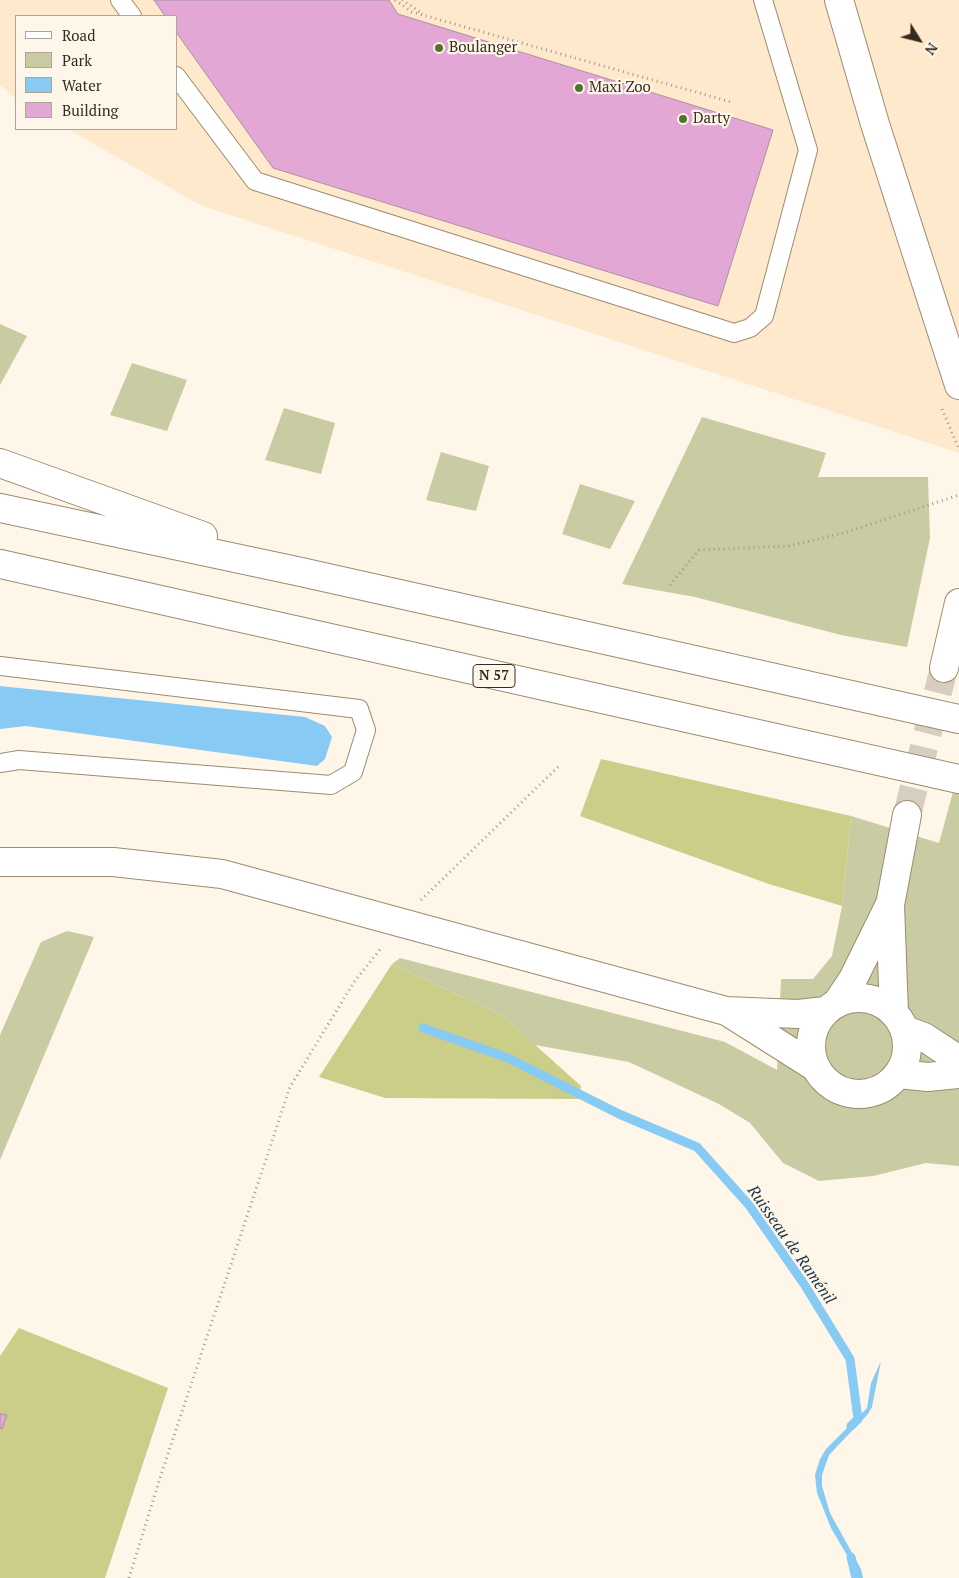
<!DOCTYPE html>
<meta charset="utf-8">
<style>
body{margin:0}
#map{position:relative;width:959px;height:1578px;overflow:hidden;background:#fff6ea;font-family:"PT Serif",serif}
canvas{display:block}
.legend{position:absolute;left:15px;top:15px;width:162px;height:115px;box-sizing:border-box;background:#fff6ea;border:1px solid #aea59a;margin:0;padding:6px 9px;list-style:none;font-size:15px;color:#352c21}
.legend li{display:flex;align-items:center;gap:10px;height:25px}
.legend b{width:25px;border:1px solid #aea59a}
.north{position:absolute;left:894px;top:15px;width:50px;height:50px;-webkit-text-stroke:4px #fff6ea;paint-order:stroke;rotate:126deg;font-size:14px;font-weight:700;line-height:20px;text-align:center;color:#352c21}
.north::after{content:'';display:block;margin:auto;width:18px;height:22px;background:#352c21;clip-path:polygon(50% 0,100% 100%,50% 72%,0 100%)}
</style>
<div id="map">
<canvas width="959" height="1578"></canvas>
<ul class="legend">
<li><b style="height:6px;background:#fff"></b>Road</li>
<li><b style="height:14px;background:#c9cca2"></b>Park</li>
<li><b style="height:14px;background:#87caf4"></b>Water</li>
<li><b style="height:14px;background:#e2a7d4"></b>Building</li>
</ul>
<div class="north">N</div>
</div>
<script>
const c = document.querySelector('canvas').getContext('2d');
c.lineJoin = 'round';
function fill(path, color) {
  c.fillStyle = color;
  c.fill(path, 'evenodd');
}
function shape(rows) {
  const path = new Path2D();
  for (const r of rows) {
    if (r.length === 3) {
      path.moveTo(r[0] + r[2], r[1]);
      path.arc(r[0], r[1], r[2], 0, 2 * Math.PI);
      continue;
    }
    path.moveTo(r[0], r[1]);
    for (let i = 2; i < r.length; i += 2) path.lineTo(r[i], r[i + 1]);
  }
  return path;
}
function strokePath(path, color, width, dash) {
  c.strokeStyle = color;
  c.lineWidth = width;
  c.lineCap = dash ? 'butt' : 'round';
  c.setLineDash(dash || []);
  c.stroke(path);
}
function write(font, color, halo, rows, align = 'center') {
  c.font = font + ' "PT Serif",serif';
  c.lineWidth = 4.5;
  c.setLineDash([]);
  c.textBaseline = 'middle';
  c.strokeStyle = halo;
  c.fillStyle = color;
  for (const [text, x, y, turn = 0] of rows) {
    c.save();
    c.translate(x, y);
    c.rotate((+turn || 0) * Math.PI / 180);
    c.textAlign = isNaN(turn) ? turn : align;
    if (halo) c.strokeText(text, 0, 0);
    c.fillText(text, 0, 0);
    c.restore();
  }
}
fill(shape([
 [0,0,959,0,959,453,200,205,68,129,176,129,176,16,16,16,16,99,0,85]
]), '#fee9cc');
fill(shape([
 [0,324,27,336,0,385],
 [132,363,187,380,167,431,110,415],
 [284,408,335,423,321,474,265,460],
 [702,417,826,453,818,477,928,477,930,538,907,647,841,635,695,597,622,584],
 [441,452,489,466,476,511,426,500],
 [580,484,635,501,610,549,562,534],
 [959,770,959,1166,926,1163,873,1176,819,1181,783,1163,750,1123,719,1104,629,1062,535,1045,503,1016,392,964,400,958,725,1042,777,1070,781,979,813,979,832,956,842,906,851,816,939,843],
 [67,931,94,937,0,1160,0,1035,41,942]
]), '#c9cca2');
fill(shape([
 [601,759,851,816,842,906,769,884,580,816],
 [392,964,503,1016,581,1086,579,1099,385,1098,319,1077],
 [19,1328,168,1388,105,1578,0,1578,0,1356]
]), '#cace89');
fill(shape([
 [0,686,305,717,325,726,332,737,325,759,317,766,26,726,0,729],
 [881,1361,872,1407,868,1414,829,1455,822,1475,822,1486,830,1513,861,1569,863,1578,858,1578,854,1567,831,1528,817,1493,815,1475,820,1459,826,1449,867,1408,871,1383]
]), '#87caf4');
strokePath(shape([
 [423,1028,508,1058,619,1114,697,1147,749,1205,804,1284,850,1359,858,1419,851,1426],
 [851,1557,856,1578]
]), '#87caf4', 9);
const building = shape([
 [154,0,389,0,398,14,773,130,718,306,273,168,176,32,176,16,165,16,154,0],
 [0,1414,7,1415,2,1429,0,1428,0,1414]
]);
fill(building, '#e2a7d4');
strokePath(building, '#ac90a5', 1);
strokePath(shape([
 [907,815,944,668]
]), '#d7cec2', 28, [28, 14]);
const service = shape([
 [120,0,132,16],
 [176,76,255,181,734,333,750,328,764,316,808,150,763,0],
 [0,666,359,709,366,730,353,772,331,785,19,760,0,763]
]);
const minor = shape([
 [839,0,875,124,959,385],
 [944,668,959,603],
 [837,1003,853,979,889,906],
 [894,1013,890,905,907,815],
 [905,1030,924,1037,959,1060],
 [898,1074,928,1077,959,1074]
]);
const tertiary = shape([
 [0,862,113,862,222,874,726,1011,798,1014,826,1011],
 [859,1046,48],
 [728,1012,815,1067]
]);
const trunk = shape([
 [0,463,203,536],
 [0,508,301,572,959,719],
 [0,564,959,779]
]);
strokePath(service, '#9e8a6f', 20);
strokePath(minor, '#9e8a6f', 30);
strokePath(tertiary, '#9e8a6f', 30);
strokePath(trunk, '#9e8a6f', 30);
strokePath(shape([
 [395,0,412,12,731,102],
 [402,0,423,14],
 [942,409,959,449],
 [670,585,699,550,789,546,847,532,959,495],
 [421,900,560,765],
 [129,1578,161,1475,290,1087,354,982,382,947]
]), '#a2998d', 3, [1, 4]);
strokePath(service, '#fff', 18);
strokePath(minor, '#fff', 28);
strokePath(tertiary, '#fff', 28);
strokePath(trunk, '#fff', 28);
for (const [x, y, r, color] of [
 [439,48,5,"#51732b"],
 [579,88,5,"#51732b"],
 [683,119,5,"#51732b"]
]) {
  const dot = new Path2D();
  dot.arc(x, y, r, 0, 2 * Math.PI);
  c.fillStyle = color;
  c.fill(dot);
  strokePath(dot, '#fff6ea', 2);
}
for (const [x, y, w] of [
 [494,676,42]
]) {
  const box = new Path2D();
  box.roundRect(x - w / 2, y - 11.5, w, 23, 4);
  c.fillStyle = '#fff6ea';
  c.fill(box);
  strokePath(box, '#352c21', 1);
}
write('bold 14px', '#352c21', null, [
 ["N 57",494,676]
]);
write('15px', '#352c21', '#fff6ea', [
 ["Boulanger",449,48],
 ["Maxi Zoo",589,88],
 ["Darty",693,119]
], 'left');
write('italic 16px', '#173547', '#fff6ea', [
 ["Ruisseau de Raménil",791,1245,55]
]);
</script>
